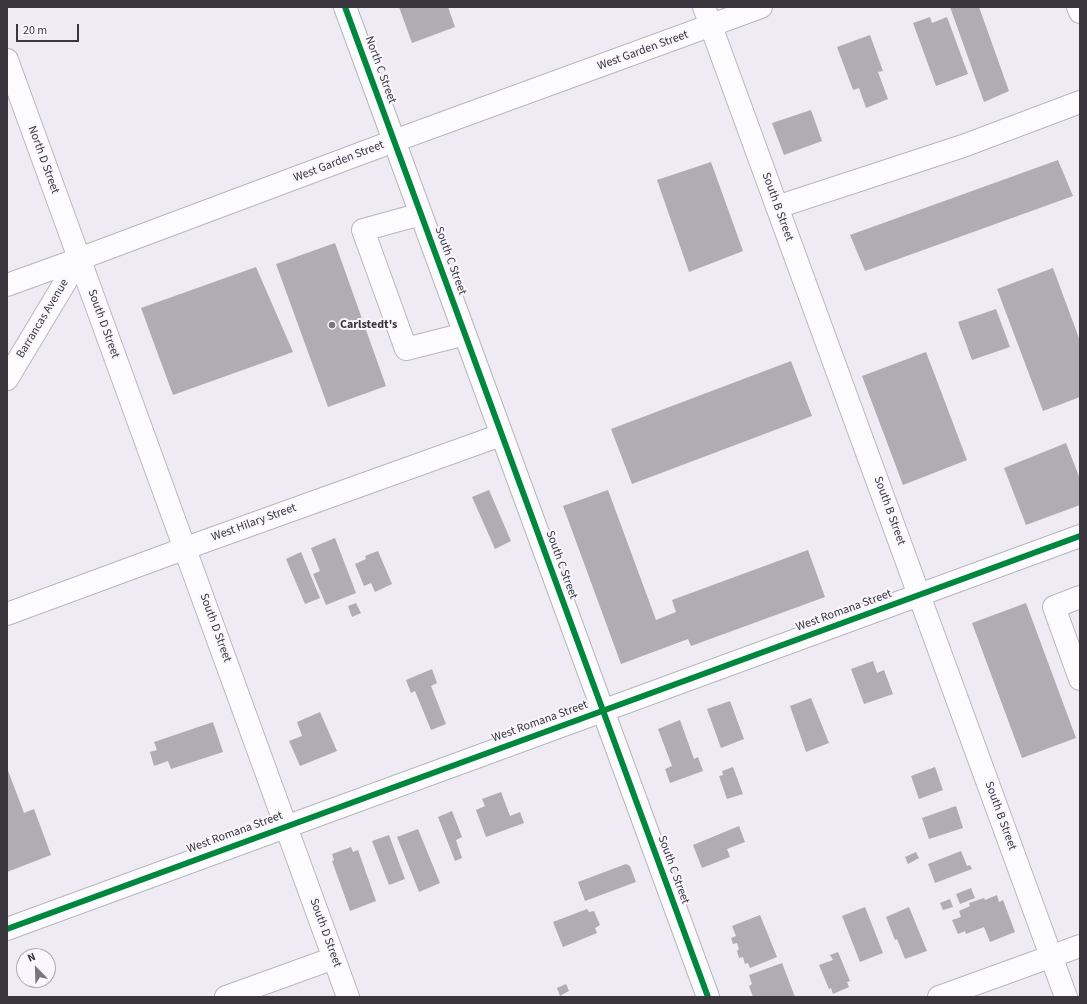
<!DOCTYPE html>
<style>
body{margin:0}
#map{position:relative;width:1087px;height:1004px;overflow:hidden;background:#eeebf5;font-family:"Source Sans 3",sans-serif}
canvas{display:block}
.frame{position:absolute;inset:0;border:8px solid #39373d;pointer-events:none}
.north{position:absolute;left:16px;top:948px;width:40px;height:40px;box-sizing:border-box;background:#f9f6fe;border:1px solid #acaab1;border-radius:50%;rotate:337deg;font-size:11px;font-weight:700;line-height:16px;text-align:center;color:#39373d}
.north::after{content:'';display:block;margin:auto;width:14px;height:18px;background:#78767d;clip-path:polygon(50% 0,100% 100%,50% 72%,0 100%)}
.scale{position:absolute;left:16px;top:24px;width:63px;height:18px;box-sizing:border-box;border:2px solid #39373d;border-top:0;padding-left:5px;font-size:12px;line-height:14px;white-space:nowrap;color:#39373d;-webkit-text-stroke:3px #f9f6fe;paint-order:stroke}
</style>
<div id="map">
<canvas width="1087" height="1004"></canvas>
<div class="frame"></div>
<div class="north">N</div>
<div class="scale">20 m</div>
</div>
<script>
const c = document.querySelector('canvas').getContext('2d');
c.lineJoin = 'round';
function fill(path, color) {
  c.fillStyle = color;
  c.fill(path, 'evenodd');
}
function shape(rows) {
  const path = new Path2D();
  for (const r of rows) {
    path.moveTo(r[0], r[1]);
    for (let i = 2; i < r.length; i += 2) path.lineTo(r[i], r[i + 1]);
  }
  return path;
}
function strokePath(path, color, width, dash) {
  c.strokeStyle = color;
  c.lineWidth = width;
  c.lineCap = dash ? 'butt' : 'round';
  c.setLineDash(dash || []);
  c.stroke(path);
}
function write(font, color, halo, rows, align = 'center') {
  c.font = font + ' "Source Sans 3",sans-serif';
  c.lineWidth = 4;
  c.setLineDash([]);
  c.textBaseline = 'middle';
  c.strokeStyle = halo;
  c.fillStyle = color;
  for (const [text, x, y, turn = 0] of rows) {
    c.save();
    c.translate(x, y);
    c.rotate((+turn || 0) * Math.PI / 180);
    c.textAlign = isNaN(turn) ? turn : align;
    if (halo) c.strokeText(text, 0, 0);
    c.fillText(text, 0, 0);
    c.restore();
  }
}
fill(shape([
 [399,7,448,7,455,27,412,43],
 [950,7,979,7,1009,91,984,102],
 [930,17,932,23,947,17,968,74,936,86,913,23],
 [870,35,883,71,878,72,888,99,866,108,859,88,853,90,837,47],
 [811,110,822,141,784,155,772,123],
 [1058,160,1073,196,865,271,850,235],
 [711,162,743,251,689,272,657,180],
 [335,243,386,386,328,407,276,264],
 [256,267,293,352,173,395,141,308],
 [1053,268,1080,341,1080,397,1043,411,997,289],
 [996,309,1010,347,972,360,958,322],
 [926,352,967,460,903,485,862,376],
 [791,361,812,416,632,484,611,429],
 [1066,443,1080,479,1080,505,1026,525,1004,468],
 [489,490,511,541,495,549,472,497],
 [608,490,656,620,676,612,672,600,808,550,825,597,691,646,688,639,621,664,563,506],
 [335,538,356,593,326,605,313,574,320,571,311,548],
 [378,551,392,584,375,592,371,583,364,586,355,564,366,559,365,556],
 [301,552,320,598,305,604,286,559],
 [356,603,361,613,352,617,348,606],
 [1026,603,1076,738,1022,758,972,623],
 [873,661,877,673,884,670,893,694,864,704,851,669],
 [432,669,437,683,431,686,446,724,431,730,415,691,411,693,406,680],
 [811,698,829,743,806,752,790,706],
 [730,701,744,739,721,748,707,709],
 [320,712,337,751,300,766,289,741,302,736,297,722],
 [680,720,694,759,698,757,703,771,670,783,665,769,672,766,658,729],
 [213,722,223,752,171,769,168,761,154,766,150,752,157,750,154,742],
 [733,767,743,794,727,799,719,776,723,775,722,771],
 [935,767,943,790,919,799,911,776],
 [7,768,24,813,34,809,51,855,7,872],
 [501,792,510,816,520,812,524,823,486,837,476,810,485,806,482,799],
 [956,806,963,828,929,839,922,818],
 [452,811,462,837,456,840,462,858,455,861,438,817],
 [739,826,745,842,727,849,730,857,702,868,693,845],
 [418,829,440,883,419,892,397,837],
 [389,835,405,879,389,885,372,841],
 [351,847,353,852,358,850,376,901,350,911,332,861,334,860,332,854],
 [961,851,967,866,970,865,972,869,935,883,928,864],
 [916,852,919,858,908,864,905,857],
 [626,864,630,866,636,882,585,901,578,882],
 [971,888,975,898,960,904,956,894],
 [997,895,999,902,1003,900,1015,932,990,942,984,927,966,934,965,931,958,934,952,920,961,917,959,911,970,906,969,903,984,898,985,900],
 [950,899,953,907,943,910,940,903],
 [865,907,883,953,860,962,842,916],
 [909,907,927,951,905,959,897,939,895,940,886,917],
 [587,909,589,912,594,911,600,925,595,928,597,933,563,947,553,922],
 [760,915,777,957,750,968,748,963,745,964,743,957,739,958,737,951,739,949,737,943,733,944,731,938,736,936,732,926],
 [838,952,850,981,847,982,849,987,833,994,831,988,829,989,819,965,833,960,830,955],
 [782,963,795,997,753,997,749,986,752,984,749,975],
 [566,984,569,991,560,996,557,988]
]), '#afacb4');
const minor = shape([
 [345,7,708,997],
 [704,7,1066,997],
 [1078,7,1080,12],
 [7,60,348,997],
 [777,207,963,146,1080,102],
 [421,214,363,230,406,349,465,334],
 [1080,597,1054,607,1080,679],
 [7,614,186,548,501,435],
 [7,929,1080,536],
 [226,997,334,958],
 [939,997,1080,946]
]);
const major = shape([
 [7,285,79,259,394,141,761,7],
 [7,379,79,259]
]);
strokePath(minor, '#b8b6bd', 24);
strokePath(major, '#b8b6bd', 24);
strokePath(minor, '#fcfcfe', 22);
strokePath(major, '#fcfcfe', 22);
strokePath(shape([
 [345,7,708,997],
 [7,929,1080,536]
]), '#00873e', 6);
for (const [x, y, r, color] of [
 [332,325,4,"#78767d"]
]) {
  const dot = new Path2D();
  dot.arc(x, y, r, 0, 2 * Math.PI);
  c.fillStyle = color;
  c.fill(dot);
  strokePath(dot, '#f9f6fe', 1.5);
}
write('12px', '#39373d', '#f9f6fe', [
 ["West Garden Street",643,51,-20],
 ["North C Street",380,70,70],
 ["North D Street",43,160,70],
 ["West Garden Street",339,162,-21],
 ["South B Street",777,207,70],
 ["South C Street",450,261,70],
 ["Barrancas Avenue",43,319,-59],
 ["South D Street",103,324,70],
 ["South B Street",889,511,70],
 ["West Hilary Street",254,523,-20],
 ["South C Street",561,565,70],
 ["West Romana Street",844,611,-20],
 ["South D Street",215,628,70],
 ["West Romana Street",540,722,-20],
 ["South B Street",1000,816,70],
 ["West Romana Street",235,833,-20],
 ["South C Street",673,870,70],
 ["South D Street",325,933,70]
]);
write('bold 12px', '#39373d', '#f9f6fe', [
 ["Carlstedt's",340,325]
], 'left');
</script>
